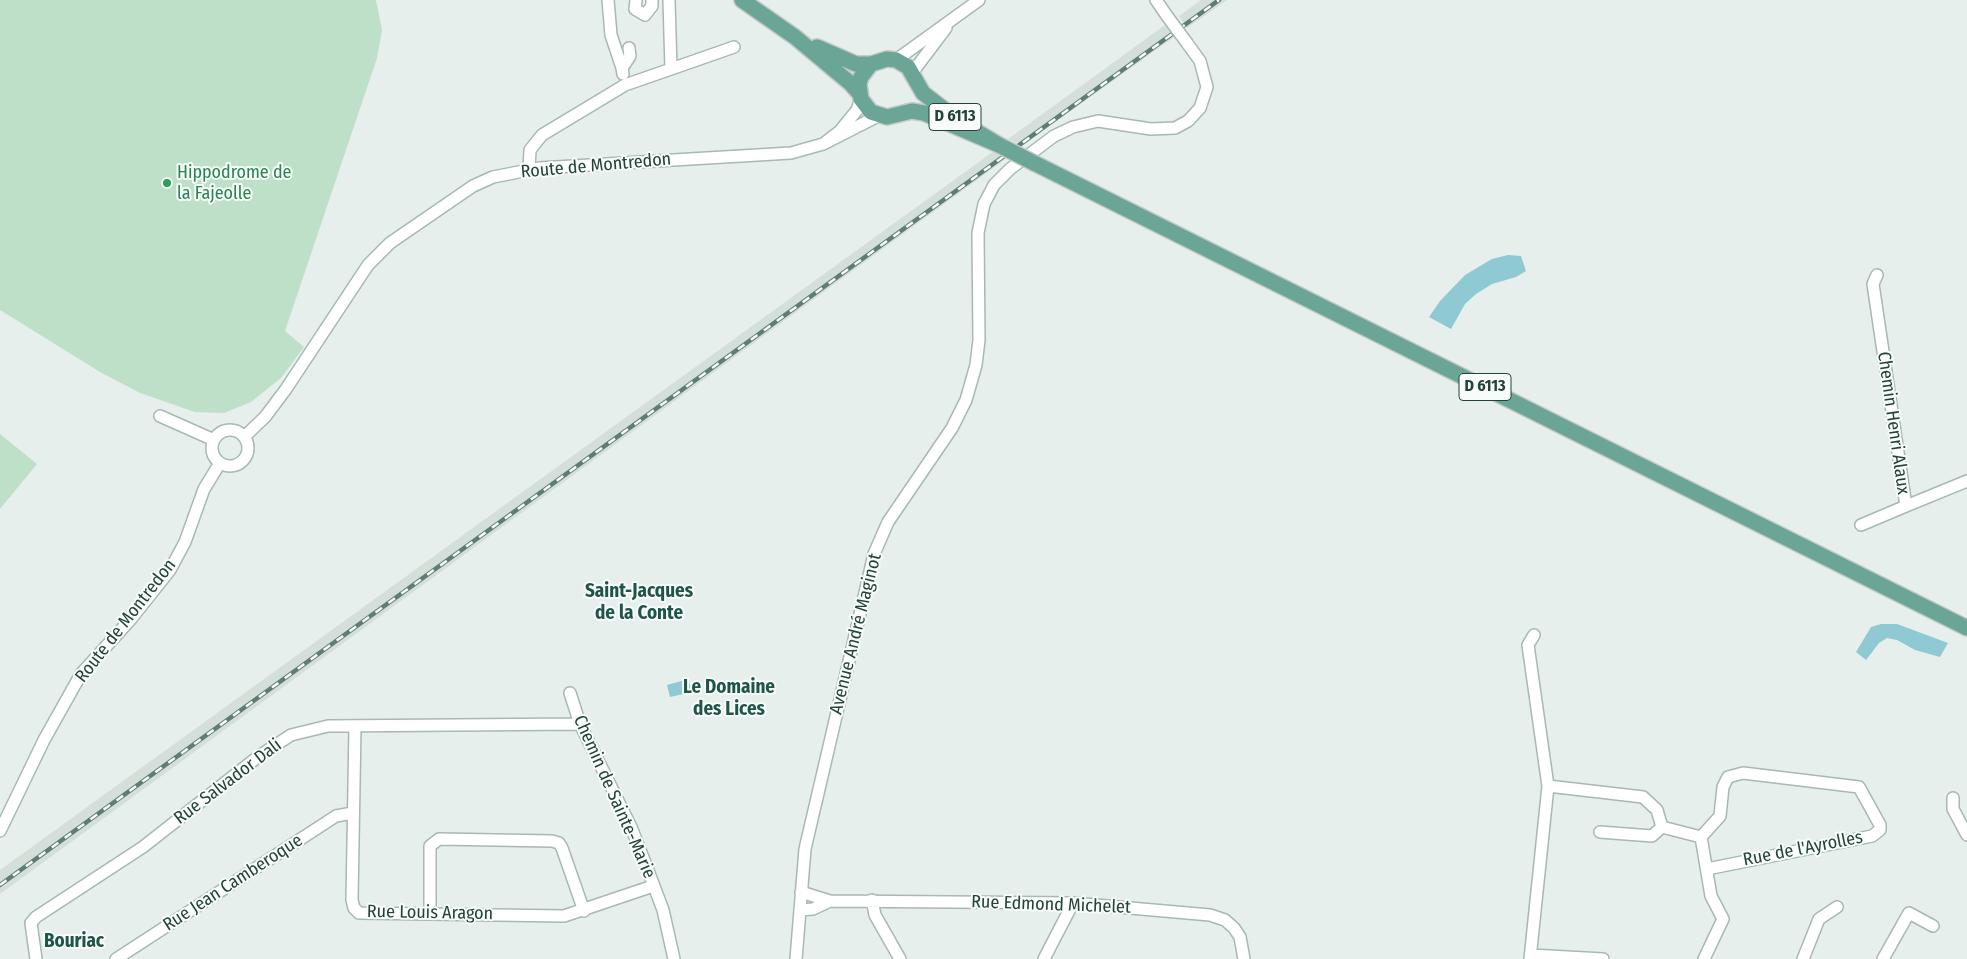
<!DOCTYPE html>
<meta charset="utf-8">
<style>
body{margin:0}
canvas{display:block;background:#e6efeb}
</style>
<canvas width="1967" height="959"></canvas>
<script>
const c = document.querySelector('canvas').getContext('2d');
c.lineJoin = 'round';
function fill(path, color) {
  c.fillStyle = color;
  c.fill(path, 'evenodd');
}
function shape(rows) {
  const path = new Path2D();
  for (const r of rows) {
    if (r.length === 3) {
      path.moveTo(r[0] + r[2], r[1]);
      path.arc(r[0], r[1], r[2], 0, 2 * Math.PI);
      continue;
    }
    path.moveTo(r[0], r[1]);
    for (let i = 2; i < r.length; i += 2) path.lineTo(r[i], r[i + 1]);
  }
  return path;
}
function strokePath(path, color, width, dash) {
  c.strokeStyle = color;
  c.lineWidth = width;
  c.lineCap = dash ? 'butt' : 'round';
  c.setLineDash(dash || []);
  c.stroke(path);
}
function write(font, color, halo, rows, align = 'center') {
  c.font = font + ' "Fira Sans Condensed",sans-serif';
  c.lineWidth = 4;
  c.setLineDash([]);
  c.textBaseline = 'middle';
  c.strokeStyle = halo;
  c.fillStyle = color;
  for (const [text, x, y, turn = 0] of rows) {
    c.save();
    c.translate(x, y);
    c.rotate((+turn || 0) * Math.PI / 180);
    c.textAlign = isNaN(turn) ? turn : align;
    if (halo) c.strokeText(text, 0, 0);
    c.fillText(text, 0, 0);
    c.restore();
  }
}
fill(shape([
 [1201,0,1227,0,1187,28,1179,16],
 [1165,25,1174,37,1022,146,1008,139],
 [994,151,1007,158,0,894,0,870]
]), '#d4dfda');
fill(shape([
 [0,0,376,0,382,30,377,58,285,331,304,347,281,378,251,402,224,413,195,412,140,393,100,372,0,310],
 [0,434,37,464,0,509]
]), '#bfe0c8');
fill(shape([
 [1508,255,1521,256,1526,271,1516,277,1492,284,1476,294,1465,304,1451,329,1429,317,1440,301,1465,275,1492,259],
 [1881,624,1897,624,1948,643,1940,657,1915,650,1897,640,1887,638,1879,643,1866,660,1856,652,1871,627],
 [685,680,691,685,688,693,670,697,667,685]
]), '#8ec9d4');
const minor = shape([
 [608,0,611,35,622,68],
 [636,0,635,9,645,15,652,6,652,0],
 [1156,0,1167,16],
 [896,60,979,0],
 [671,69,734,47],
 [912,73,946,28],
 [623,74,622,68,630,56,629,48],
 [861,99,857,110,840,131,823,144,878,116],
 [529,169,530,150,542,135,625,85,671,69,669,0],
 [1877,275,1873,284,1906,506,1967,481],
 [160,416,214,440],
 [230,448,18],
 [245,436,265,417,286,389,368,265,390,243,473,186,493,177,539,168,791,153,823,144],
 [1861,525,1906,506],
 [570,693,580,724,631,827,646,865,663,910,674,959],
 [355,726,352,900,354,908,359,913,564,916,653,886],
 [1548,786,1643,797,1657,810,1662,827,1701,837,1720,816,1723,787,1728,777,1743,773,1859,787,1880,825,1880,830,1872,836,1707,869],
 [1953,798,1953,809,1967,835],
 [0,831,44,740,81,674,131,619,170,570,185,542,204,489,220,463],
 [1600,832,1652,836,1662,827],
 [1701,837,1711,896,1723,919,1704,959],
 [801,892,830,901,1073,903,1210,915,1225,920,1234,928,1240,937,1244,959],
 [872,900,875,915,900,959],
 [800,910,813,909,830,901],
 [430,913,430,846,439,839,552,841,559,843,562,848,584,911],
 [1531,955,1603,959],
 [36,959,31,923,36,917,143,847,259,756,291,735,328,726,580,724],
 [116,959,336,816,353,813],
 [796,959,805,849,874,554,888,522,952,428,966,400,976,365,979,340,978,233,984,204,994,185,1010,169,1054,136,1073,127,1098,121,1151,129,1175,128,1188,121,1200,108,1207,87,1200,61,1187,43],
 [1044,959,1073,903],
 [1530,959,1548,786,1528,645,1534,635],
 [1803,959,1819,919,1837,907],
 [1883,959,1909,913,1933,926]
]);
const major = shape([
 [742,0,795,37,850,83,859,93],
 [817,47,856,64,871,64],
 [887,59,896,60,908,67,923,93,959,121,999,145,924,113,912,111,887,117,871,112,861,99,859,84,861,77,871,64,887,59],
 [1034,163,1967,628]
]);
strokePath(minor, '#a8b8b2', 14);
strokePath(major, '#c2cac8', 18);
strokePath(minor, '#fff', 11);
strokePath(major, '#6aa596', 15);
const rail = shape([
 [0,885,1219,0]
]);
strokePath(rail, '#5f7d75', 4.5);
strokePath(rail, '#f7fbf9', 2.5, [8]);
const minorBridge = shape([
 [1167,16,1187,43]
]);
const majorBridge = shape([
 [999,145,1034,163]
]);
strokePath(minorBridge, '#a8b8b2', 14, []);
strokePath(majorBridge, '#c2cac8', 18, []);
strokePath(minorBridge, '#fff', 11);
strokePath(majorBridge, '#6aa596', 15);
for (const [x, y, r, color] of [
 [167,183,5,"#2e9e5b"]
]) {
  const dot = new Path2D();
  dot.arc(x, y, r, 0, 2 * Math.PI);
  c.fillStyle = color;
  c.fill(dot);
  strokePath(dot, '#f7fbf9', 2);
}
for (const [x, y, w] of [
 [955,117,52],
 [1485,387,52]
]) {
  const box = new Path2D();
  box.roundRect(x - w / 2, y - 13.5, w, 27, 4);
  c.fillStyle = '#f7fbf9';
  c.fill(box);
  strokePath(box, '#24423a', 1);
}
write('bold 16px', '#24423a', null, [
 ["D 6113",955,117],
 ["D 6113",1485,387]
]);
write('18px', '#24423a', '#f7fbf9', [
 ["Route de Montredon",596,166,-5],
 ["Chemin Henri Alaux",1893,423,82],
 ["Route de Montredon",126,621,-52],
 ["Avenue André Maginot",856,634,-76],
 ["Rue Salvador Dali",228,782,-37],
 ["Chemin de Sainte-Marie",614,797,66],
 ["Rue de l'Ayrolles",1803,849,-11],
 ["Rue Jean Camberoque",233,883,-33],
 ["Rue Edmond Michelet",1051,905,2],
 ["Rue Louis Aragon",430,913,1]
]);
write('18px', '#27864d', '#f7fbf9', [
 ["Hippodrome de",177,173],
 ["la Fajeolle",177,194]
], 'left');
write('bold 19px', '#1f5548', '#f7fbf9', [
 ["Saint-Jacques",639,592],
 ["de la Conte",639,614],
 ["Le Domaine",729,688],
 ["des Lices",729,710],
 ["Bouriac",74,942]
]);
</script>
